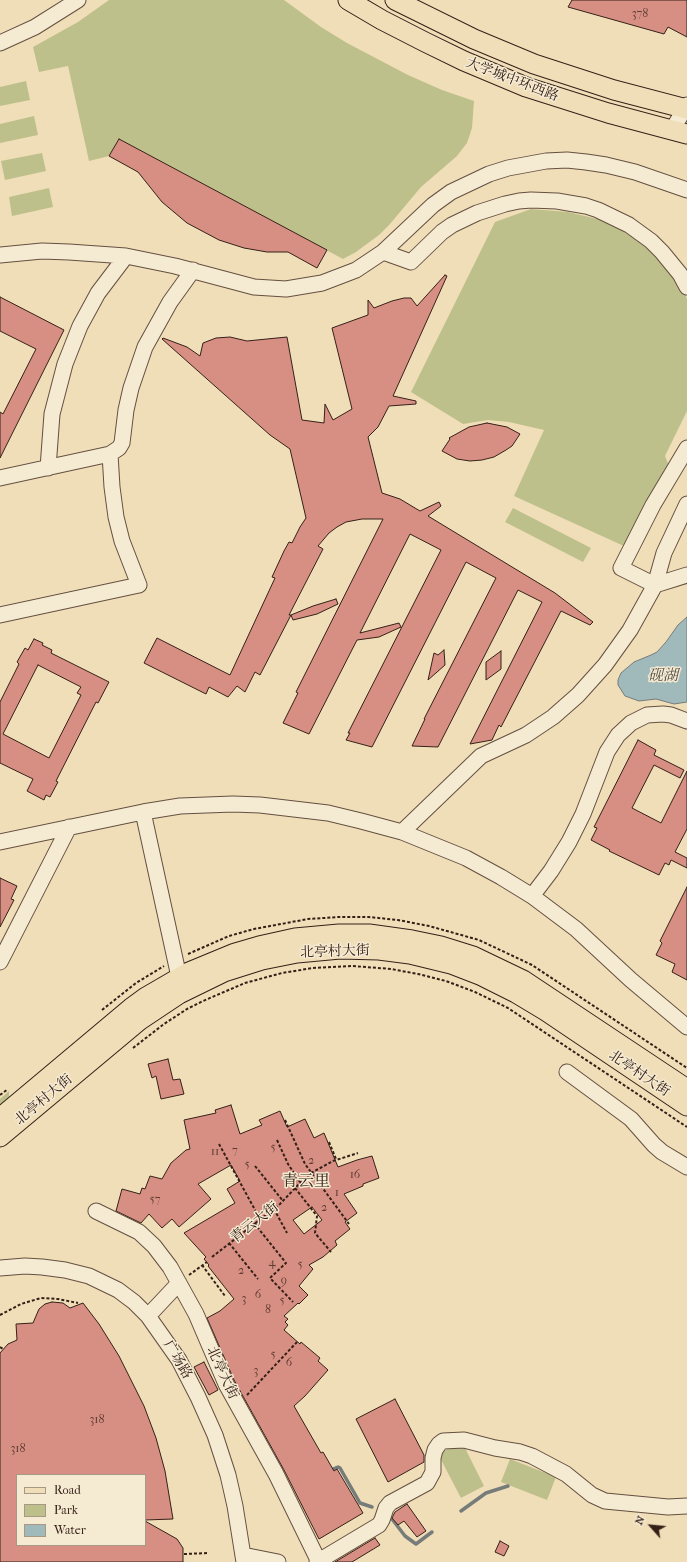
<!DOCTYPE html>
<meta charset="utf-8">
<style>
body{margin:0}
#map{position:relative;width:687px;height:1562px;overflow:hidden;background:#f0deb9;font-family:"IM FELL French Canon",serif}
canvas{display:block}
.legend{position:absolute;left:16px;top:1474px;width:130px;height:72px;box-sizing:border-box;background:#f5ead2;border:1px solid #a89987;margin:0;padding:5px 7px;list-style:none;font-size:12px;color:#352017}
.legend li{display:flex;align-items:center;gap:8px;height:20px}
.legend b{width:20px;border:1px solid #a89987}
.north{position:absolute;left:631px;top:1506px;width:40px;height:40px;-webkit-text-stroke:3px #f5ead2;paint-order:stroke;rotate:297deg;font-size:11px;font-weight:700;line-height:16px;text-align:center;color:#352017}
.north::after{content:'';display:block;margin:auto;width:14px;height:18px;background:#352017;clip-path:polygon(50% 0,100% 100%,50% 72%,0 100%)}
</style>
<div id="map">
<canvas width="687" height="1562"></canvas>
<ul class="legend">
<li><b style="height:5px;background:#f0deb9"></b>Road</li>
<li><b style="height:11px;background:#bec08b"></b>Park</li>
<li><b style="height:11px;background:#a0b9bb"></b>Water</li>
</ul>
<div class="north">N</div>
</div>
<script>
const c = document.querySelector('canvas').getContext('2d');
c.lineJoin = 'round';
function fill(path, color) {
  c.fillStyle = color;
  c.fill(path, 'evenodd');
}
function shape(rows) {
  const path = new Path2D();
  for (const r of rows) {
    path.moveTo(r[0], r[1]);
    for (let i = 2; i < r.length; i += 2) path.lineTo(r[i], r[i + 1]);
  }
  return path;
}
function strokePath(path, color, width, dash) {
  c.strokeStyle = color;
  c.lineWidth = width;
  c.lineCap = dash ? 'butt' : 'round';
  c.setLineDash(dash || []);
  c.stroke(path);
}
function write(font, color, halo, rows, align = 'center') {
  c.font = font + ' "IM FELL French Canon","Noto Serif SC",serif';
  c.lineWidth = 3;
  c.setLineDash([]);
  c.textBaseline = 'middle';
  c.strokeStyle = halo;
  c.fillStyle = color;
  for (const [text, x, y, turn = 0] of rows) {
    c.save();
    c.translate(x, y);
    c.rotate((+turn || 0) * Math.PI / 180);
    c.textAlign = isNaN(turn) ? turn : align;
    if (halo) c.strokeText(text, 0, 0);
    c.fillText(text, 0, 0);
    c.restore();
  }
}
fill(shape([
 [109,0,284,0,321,27,347,43,408,75,442,90,474,101,472,128,467,143,457,156,421,187,390,224,379,235,356,252,343,259,119,139,109,156,89,161,68,66,39,72,33,47,78,22],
 [26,81,30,100,0,106,0,87],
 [34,116,38,135,0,143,0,124],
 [42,153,46,171,5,180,1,161],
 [49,188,53,207,12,216,9,197],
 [531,209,568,212,606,221,637,240,666,263,682,286,687,299,687,411,665,456,669,466,626,547,514,496,544,430,509,422,488,420,463,424,411,392,495,222],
 [513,508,591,548,583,562,505,522],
 [9,1091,9,1102,0,1110,0,1099],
 [462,1442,484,1486,461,1498,438,1454],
 [510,1459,556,1477,547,1500,501,1482]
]), '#bec08b');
const water = shape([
 [687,617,687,702,674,704,656,699,639,701,625,696,618,685,618,680,621,673,634,662,651,655,657,652,666,642,678,625,687,617]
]);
fill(water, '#a0b9bb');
strokePath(water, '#757c79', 1);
strokePath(shape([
 [333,1469,338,1467,340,1468,360,1503,372,1507],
 [461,1511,486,1493,508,1486],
 [387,1516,392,1519,405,1536,416,1544,432,1532]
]), '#757c79', 3.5);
const building = shape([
 [572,0,687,0,687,37,668,27,664,34,568,7,572,0],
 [119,139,327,250,317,268,288,252,267,252,244,248,219,240,187,223,162,202,138,172,109,156,119,139],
 [445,275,447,276,393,396,416,401,416,404,389,406,378,427,368,437,382,493,400,499,420,511,439,502,441,506,428,516,555,593,593,622,590,625,561,611,501,727,499,725,492,740,470,744,542,602,518,590,438,747,412,746,425,719,424,719,496,578,466,562,372,747,346,740,350,733,348,733,441,550,410,534,360,633,399,623,401,627,379,637,357,640,309,734,283,723,298,693,296,692,383,519,362,519,346,522,337,527,329,533,318,546,323,549,289,615,291,615,260,675,255,672,245,692,237,686,228,697,209,687,206,694,144,663,157,638,230,675,275,578,272,577,284,551,289,542,292,543,300,527,306,518,290,449,270,435,162,339,163,338,187,347,200,356,203,343,216,338,230,337,247,341,287,337,302,420,324,423,325,404,333,420,352,409,332,328,368,315,368,300,374,308,392,301,404,298,411,298,417,306,445,275],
 [0,297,64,330,0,458,0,412,3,414,36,349,0,331,0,297],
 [487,423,507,427,520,434,512,446,506,450,494,457,482,460,470,461,457,459,442,451,450,439,449,438,469,427,487,423],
 [336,599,338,604,317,614,293,620,291,615,313,606,336,599],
 [34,639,43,643,42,645,52,650,51,653,109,682,98,703,96,702,56,781,58,782,50,797,46,795,44,800,27,791,33,779,0,763,0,702,19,664,17,662,25,648,28,650,34,639],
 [38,665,81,687,77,693,81,695,49,758,3,734,38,665],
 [444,650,445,665,428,680,434,653,438,655,444,650],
 [501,651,501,669,486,680,486,662,501,651],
 [638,740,656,750,654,755,684,770,680,778,654,765,632,808,661,823,687,771,687,829,675,852,687,858,687,868,671,860,669,865,665,863,659,875,609,851,610,850,591,840,597,828,594,827,638,740],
 [0,878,17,886,11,899,14,900,0,927,0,878],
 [687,887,687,980,672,972,675,964,656,955,662,943,660,941,687,887],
 [168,1059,173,1080,180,1079,184,1094,161,1099,156,1076,152,1078,148,1064,168,1059],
 [231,1105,240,1134,262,1125,259,1120,280,1111,287,1127,305,1119,314,1138,324,1133,338,1167,357,1160,372,1156,379,1178,363,1184,363,1186,344,1194,357,1213,345,1222,350,1229,335,1241,337,1245,323,1257,309,1265,313,1269,299,1286,308,1295,299,1304,298,1303,284,1316,288,1319,285,1322,288,1325,284,1330,300,1344,301,1342,320,1358,318,1361,328,1370,305,1396,294,1406,321,1453,323,1452,334,1471,337,1469,363,1513,319,1539,284,1470,234,1380,207,1318,220,1311,234,1299,208,1266,209,1265,204,1259,206,1257,184,1233,235,1203,227,1189,240,1181,231,1165,198,1184,211,1199,179,1227,172,1219,162,1228,149,1214,141,1223,116,1211,122,1189,140,1194,142,1188,145,1189,150,1176,162,1179,171,1163,186,1150,190,1149,184,1120,216,1113,215,1110,231,1105],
 [312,1207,322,1220,304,1234,293,1220,312,1207],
 [52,1302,63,1303,70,1308,83,1303,99,1324,119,1356,144,1406,156,1438,165,1471,173,1519,145,1520,145,1475,17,1475,17,1545,145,1545,145,1521,177,1539,183,1548,183,1562,0,1562,0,1353,8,1344,17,1340,16,1324,33,1323,39,1309,45,1304,52,1302],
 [204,1362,218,1390,209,1395,194,1367,204,1362],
 [395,1399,424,1455,424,1462,388,1482,356,1419,395,1399],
 [407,1504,426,1531,417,1537,404,1521,398,1525,392,1518,395,1512,407,1504],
 [375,1538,380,1545,352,1562,335,1562,375,1538],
 [500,1541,509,1546,504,1556,495,1552,500,1541]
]);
fill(building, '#d78f83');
strokePath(building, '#352017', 1);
const minor = shape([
 [0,43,35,27,78,0],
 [672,130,687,105],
 [383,252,411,262,442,232,452,225,477,213,505,204,519,201,531,200,557,201,586,206,598,210,629,225,651,241,662,252,680,274,687,287],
 [0,255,42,251,69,252,126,256,175,266,254,287,286,289,322,283,356,270,383,252,433,205,451,192,489,174,508,168,546,161,567,160,586,162,606,165,635,172,687,190],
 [687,448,653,505,621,568,655,585,687,575],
 [110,454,119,448,122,443,126,410,131,388,145,347,170,302,193,270],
 [48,468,52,414,65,364,80,326,98,293,126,256],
 [0,478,110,454,112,487,116,517,122,541,139,585,0,615],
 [143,812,179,977],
 [402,832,481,756,526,735,553,717,578,695,605,665,630,630,655,585,664,553,687,504],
 [0,842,143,812,180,806,233,804,260,805,328,813,361,821,402,832,466,858,501,877,532,896,576,929,631,980,687,1027],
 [532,896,551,871,569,842,583,814,607,752,618,735,631,723,647,715,663,714,671,715,687,721],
 [0,962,69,827],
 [567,1072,631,1119,654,1145,662,1152,687,1167],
 [96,1211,139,1232,154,1246,170,1267,196,1314,226,1384,276,1474,319,1562],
 [0,1268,25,1266,42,1267,65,1270,89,1276,118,1290,134,1302,148,1316,179,1360,198,1397,215,1435,228,1475,235,1506,244,1562],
 [148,1316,179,1283],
 [243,1555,278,1562],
 [317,1562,379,1525,382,1520,386,1508,390,1503,427,1483,433,1472,433,1458,435,1450,439,1444,443,1441,464,1440,495,1448,520,1452,532,1456,566,1474,592,1495,605,1501,668,1507,687,1506]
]);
const major = shape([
 [348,0,382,20,425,42,464,61,526,87,608,113,687,134],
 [395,0,474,39,534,64,614,90,687,109],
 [0,1118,131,1008,146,997,189,972,235,953,259,946,295,938,339,934,369,934,412,940,441,946,473,956,523,980,687,1089],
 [0,1137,140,1020,179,994,224,972,262,960,297,953,340,949,379,950,410,954,451,964,482,976,516,993,546,1011,687,1106]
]);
strokePath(minor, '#645040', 17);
strokePath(major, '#352017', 21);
strokePath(shape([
 [188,954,229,936,254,929,308,919,339,917,369,917,398,920,429,926,479,940,532,965,687,1068],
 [102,1010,136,983,164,966],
 [133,1048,164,1024,187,1009,203,1001,245,983,282,973,313,968,353,966,391,969,418,974,446,981,475,992,508,1008,687,1127],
 [0,1095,8,1089],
 [285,1120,305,1164,349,1224],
 [277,1140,288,1164,300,1182],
 [329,1142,336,1159],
 [219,1144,260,1219],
 [255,1166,283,1201],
 [295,1188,317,1216,315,1233,331,1252],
 [274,1209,287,1233],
 [254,1223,286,1263,270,1278,293,1302],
 [229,1243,258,1279],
 [212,1257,280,1204,299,1184,311,1173,333,1161,358,1153],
 [202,1265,225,1296],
 [189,1275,207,1262],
 [0,1315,21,1304,41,1298,58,1299,78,1303],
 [0,1347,3,1349],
 [247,1395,297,1342],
 [184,1554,209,1553]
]), '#352017', 2, [3, 2]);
strokePath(minor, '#f5ead2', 15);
strokePath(major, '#f0deb9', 19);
write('12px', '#5e3c32', null, [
 ["378",640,14],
 ["5",273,1148],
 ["7",235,1151],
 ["11",215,1152],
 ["2",311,1161],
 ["5",247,1165],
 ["16",355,1175],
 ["1",337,1193],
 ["57",155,1200],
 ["2",324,1208],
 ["4",272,1263],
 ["5",300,1265],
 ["2",241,1271],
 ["9",284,1281],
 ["6",258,1295],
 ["3",244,1299],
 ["5",282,1301],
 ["8",268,1310],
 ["5",273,1355],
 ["6",289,1363],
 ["3",256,1371],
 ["318",97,1420],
 ["318",18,1449]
]);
write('14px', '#352017', '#f5ead2', [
 ["大学城中环西路",512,80,21],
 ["北亭村大街",335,952,-2],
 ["北亭村大街",639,1074,34],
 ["北亭村大街",44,1100,-40],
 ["青云大街",255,1223,-38],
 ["广场路",177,1360,59],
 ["北亭大街",222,1373,65]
]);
write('italic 15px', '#554e48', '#f5ead2', [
 ["砚湖",663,676]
]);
write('16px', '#352017', '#f5ead2', [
 ["青云里",306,1182]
]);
</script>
